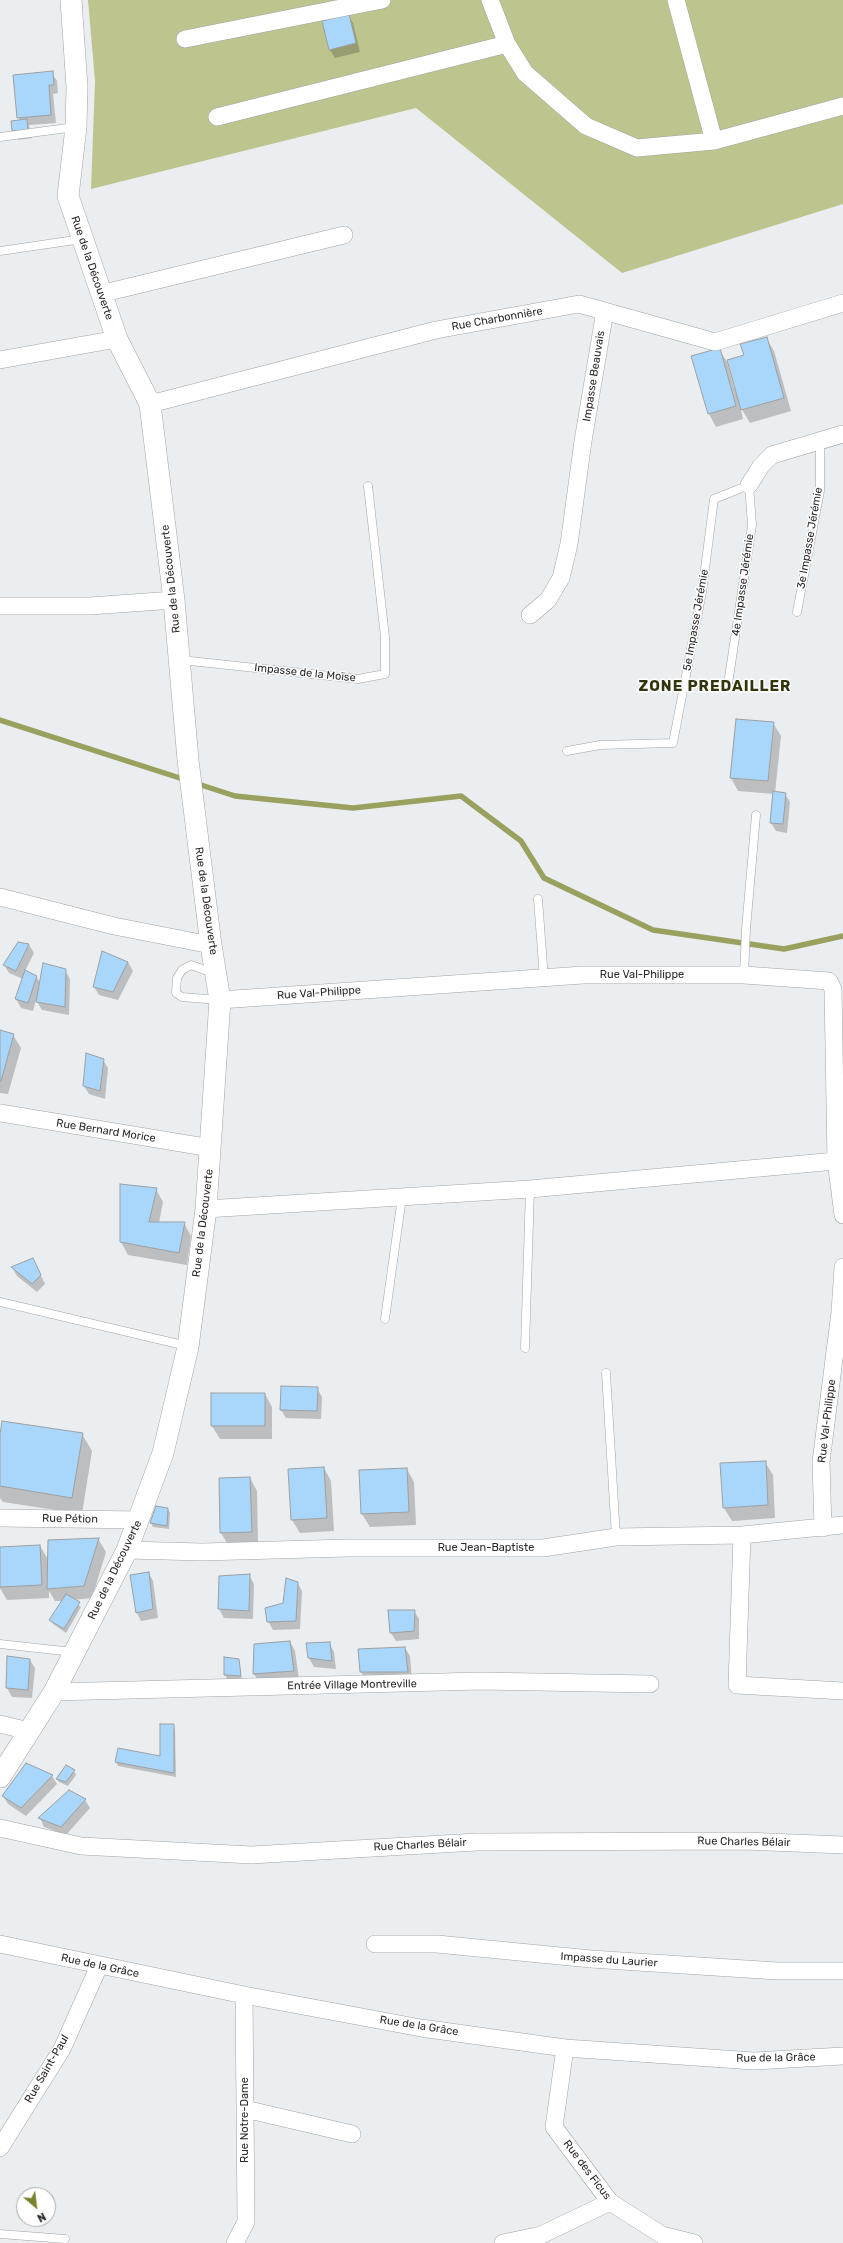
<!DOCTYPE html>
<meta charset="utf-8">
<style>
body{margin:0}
#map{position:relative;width:843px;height:2243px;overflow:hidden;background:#ebeef0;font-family:Rubik,sans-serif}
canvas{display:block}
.north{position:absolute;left:16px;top:2187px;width:40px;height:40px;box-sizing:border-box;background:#fff;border:1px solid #a9a9aa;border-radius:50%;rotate:152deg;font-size:11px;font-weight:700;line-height:16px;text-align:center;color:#28292a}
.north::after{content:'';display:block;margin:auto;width:14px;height:18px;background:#7b812c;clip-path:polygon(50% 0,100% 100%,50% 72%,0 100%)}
</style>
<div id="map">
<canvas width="843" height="2243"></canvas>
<div class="north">N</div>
</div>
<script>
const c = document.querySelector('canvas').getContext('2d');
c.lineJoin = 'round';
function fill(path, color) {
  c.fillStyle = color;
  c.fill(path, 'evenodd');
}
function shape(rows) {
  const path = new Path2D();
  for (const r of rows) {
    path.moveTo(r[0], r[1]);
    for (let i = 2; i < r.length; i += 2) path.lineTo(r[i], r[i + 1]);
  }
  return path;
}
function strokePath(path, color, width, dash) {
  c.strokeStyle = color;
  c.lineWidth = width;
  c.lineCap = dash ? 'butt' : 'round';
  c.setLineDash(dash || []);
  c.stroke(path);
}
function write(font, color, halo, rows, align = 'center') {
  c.font = font + ' Rubik,sans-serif';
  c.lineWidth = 3;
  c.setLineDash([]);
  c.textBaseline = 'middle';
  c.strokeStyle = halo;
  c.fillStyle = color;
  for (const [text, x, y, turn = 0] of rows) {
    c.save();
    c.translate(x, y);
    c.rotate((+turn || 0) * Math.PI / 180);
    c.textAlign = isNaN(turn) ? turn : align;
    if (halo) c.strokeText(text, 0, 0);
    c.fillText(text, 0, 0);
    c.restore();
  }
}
fill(shape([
 [88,0,843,0,843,204,622,273,416,108,91,189,95,81]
]), '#bec48e');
fill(shape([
 [348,15,353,23,360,52,335,58,330,50,323,21],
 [52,73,57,81,58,93,53,94,56,123,29,125,32,138,18,140,13,131,12,122,20,121,18,117],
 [766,338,774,351,791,411,750,423,740,406,743,419,716,427,709,414,692,357,719,349,727,362,734,388,736,388,745,356],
 [773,723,781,736,775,793,785,794,790,802,787,833,776,831,771,823,774,794,738,791,731,778],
 [19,943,29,945,34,953,25,971,36,976,40,983,65,970,70,979,69,1015,42,1010,36,1000,33,1011,21,1008,16,999,23,979,9,973,4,965],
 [128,962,133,971,118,1000,99,995,94,987],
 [0,1031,13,1035,21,1048,8,1094,0,1093],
 [103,1060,108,1068,105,1099,89,1094,84,1086],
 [156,1189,163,1202,159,1223,184,1223,191,1236,187,1265,128,1255,121,1242],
 [12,1267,37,1268,45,1284,37,1292,17,1276],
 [317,1388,322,1397,321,1419,286,1418,281,1410],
 [265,1394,272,1407,272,1439,220,1439,212,1426],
 [82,1434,92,1451,82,1514,3,1502,0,1498,0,1440],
 [765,1462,773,1475,775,1518,732,1521,724,1508],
 [324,1468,331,1481,334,1531,300,1533,292,1520],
 [407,1469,414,1482,416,1525,370,1527,362,1514,360,1471],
 [250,1478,257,1491,258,1545,229,1546,221,1533],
 [156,1507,168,1509,170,1513,169,1529,153,1527,151,1523],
 [98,1539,106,1552,92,1598,73,1600,81,1607,66,1633,53,1624,50,1620,63,1601,55,1601,49,1591,49,1598,7,1600,0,1588,0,1548,40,1546,49,1561],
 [149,1573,153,1581,158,1618,141,1621,137,1613],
 [249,1575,254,1584,253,1619,224,1618,219,1609],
 [297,1582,302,1591,300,1629,273,1630,268,1621,284,1604],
 [414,1611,419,1619,419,1639,396,1641,391,1633],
 [290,1642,295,1651,299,1679,259,1682,254,1674],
 [329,1643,334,1652,336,1669,314,1667,309,1658],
 [405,1648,410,1656,412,1680,366,1680,361,1672],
 [225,1658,238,1660,242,1680,227,1679,225,1675],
 [30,1660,35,1668,32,1698,12,1697,7,1688],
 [173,1725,175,1729,176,1777,118,1766,116,1762,161,1757],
 [74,1771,76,1775,68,1786,59,1782,57,1779],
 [52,1776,57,1784,26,1816,8,1804,3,1796],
 [69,1791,85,1800,90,1808,66,1835,44,1827,40,1818]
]), '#0003');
strokePath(shape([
 [0,720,186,780],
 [195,783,235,796,353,808,461,796,521,841,544,878,653,930,784,949,843,936]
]), '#9aa15f', 5.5);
const building = shape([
 [349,14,356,43,329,50,322,21,349,14],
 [53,71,54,85,49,85,51,115,17,118,13,75,53,71],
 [27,119,28,130,12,131,11,121,27,119],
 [767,337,784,398,741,410,727,360,744,355,740,344,767,337],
 [720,348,736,406,708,414,691,356,720,348],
 [736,719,774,722,768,781,730,778,736,719],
 [773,791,786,793,783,824,770,823,773,791],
 [18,942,29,944,16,971,3,965,18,942],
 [102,951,128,962,113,992,93,987,102,951],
 [43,963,66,969,65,1007,36,1002,43,963],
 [25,970,37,976,28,1003,15,999,25,970],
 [0,1030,14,1034,1,1081,0,1081,0,1030],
 [86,1053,104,1059,100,1091,83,1086,86,1053],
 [120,1184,157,1188,149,1222,185,1222,179,1253,120,1242,120,1184],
 [33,1258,41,1275,32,1284,11,1267,33,1258],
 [281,1386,318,1387,317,1411,280,1410,281,1386],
 [211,1393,265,1393,265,1426,211,1426,211,1393],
 [2,1421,83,1433,72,1498,0,1486,0,1434,2,1421],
 [766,1461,768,1505,723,1508,720,1463,766,1461],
 [324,1467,327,1518,291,1520,288,1469,324,1467],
 [407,1468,409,1512,361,1514,359,1470,407,1468],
 [250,1477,252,1532,220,1533,219,1478,250,1477],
 [156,1506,168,1508,167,1526,150,1523,156,1506],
 [99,1538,84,1586,47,1589,48,1540,99,1538],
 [40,1545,42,1585,0,1587,0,1547,40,1545],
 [149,1572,153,1609,136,1613,130,1575,149,1572],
 [250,1574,249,1611,218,1609,219,1576,250,1574],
 [286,1578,298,1582,296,1621,267,1622,265,1608,283,1603,286,1578],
 [66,1594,80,1602,64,1629,49,1620,66,1594],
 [388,1610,415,1610,414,1631,390,1633,388,1610],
 [290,1641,294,1671,253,1674,254,1644,290,1641],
 [330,1642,332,1661,308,1658,306,1643,330,1642],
 [405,1647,408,1672,360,1672,358,1649,405,1647],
 [7,1656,30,1659,28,1690,6,1688,7,1656],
 [224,1657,239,1659,241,1676,224,1675,224,1657],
 [160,1724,174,1724,174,1773,115,1762,118,1748,160,1756,160,1724],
 [26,1763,53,1775,21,1808,2,1796,26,1763],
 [66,1765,75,1770,66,1782,56,1779,66,1765],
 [69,1790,86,1799,61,1827,38,1818,69,1790]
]);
fill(building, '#a9d7fc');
strokePath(building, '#9c9fa1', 1);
const service = shape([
 [0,137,75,127],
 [0,251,82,239],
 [797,612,820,491,820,440],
 [181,660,358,679,385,674,385,637,368,486],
 [567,751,600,745,673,743,702,592,714,499,749,485,752,525,728,684],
 [538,899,544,979],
 [213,973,191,965,182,970,177,978,176,993,182,997,219,1000],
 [744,975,746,929,756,815],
 [0,1302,187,1346],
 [385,1319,402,1197],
 [525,1348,530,1189],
 [606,1373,616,1537],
 [0,1644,73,1652],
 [0,2234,65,2239]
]);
const minor = shape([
 [490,0,507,44,525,73,586,126,637,148,714,141,843,106],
 [676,0,714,141],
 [185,39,382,0],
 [217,117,507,44],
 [100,294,344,235],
 [0,360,117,339],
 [150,404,436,330,579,304,715,342,843,303],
 [749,485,761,466,772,455,843,434],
 [0,606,90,606,174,600],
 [530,615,548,600,561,578,569,544,583,441,605,311],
 [0,897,114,926,211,945],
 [220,1000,583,975,744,975,829,981,833,989,836,1161,843,1215],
 [0,1113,211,1148],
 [206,1209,530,1189,836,1161],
 [0,1518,140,1520],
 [823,1528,821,1462,840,1312,843,1267],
 [742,1535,737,1685,843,1691],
 [127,1550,202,1552,348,1548,543,1548,616,1537,742,1535,843,1525],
 [54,1692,481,1681,650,1684],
 [0,1724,29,1731],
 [0,1828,81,1846,251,1855,477,1842,744,1841,843,1845],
 [0,1944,244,1995,421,2028,565,2048,754,2061,843,2056],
 [375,1944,437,1944,591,1959,777,1971,843,1971],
 [565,2048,554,2127,610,2202,662,2235,694,2243],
 [245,2109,352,2134],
 [0,2148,62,2049,99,1966],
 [235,2243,246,2222,244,1995],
 [503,2243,541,2235,610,2202]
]);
const tertiary = shape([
 [0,1777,54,1692,127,1550,163,1453,188,1347,206,1209,220,1000,211,945,188,760,174,600,150,404,117,339,68,196,76,127,77,87,71,0]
]);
strokePath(service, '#a0a3a5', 9);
strokePath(minor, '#a0a3a5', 18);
strokePath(tertiary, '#a0a3a5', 22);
strokePath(service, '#fff', 8);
strokePath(minor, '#fff', 17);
strokePath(tertiary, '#fff', 21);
write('11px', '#28292a', '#fff', [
 ["Rue de la Découverte",92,268,71],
 ["Rue Charbonnière",497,319,-10],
 ["Impasse Beauvais",594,376,-81],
 ["3e Impasse Jérémie",810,538,-80],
 ["Rue de la Découverte",171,579,-96],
 ["4e Impasse Jérémie",743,585,-82],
 ["5e Impasse Jérémie",696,620,-80],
 ["Impasse de la Moïse",305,673,6],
 ["Rue de la Découverte",206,901,82],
 ["Rue Val-Philippe",642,975],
 ["Rue Val-Philippe",319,993,-4],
 ["Rue Bernard Morice",106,1131,9],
 ["Rue de la Découverte",203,1223,-83],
 ["Rue Val-Philippe",827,1421,-83],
 ["Rue Pétion",70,1519,1],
 ["Rue Jean-Baptiste",486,1548],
 ["Rue de la Découverte",115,1570,-64],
 ["Entrée Village Montreville",352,1685,-1],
 ["Rue Charles Bélair",744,1842,1],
 ["Rue Charles Bélair",420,1845,-3],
 ["Impasse du Laurier",609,1960,4],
 ["Rue de la Grâce",100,1966,12],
 ["Rue de la Grâce",419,2026,9],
 ["Rue de la Grâce",776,2058,-1],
 ["Rue Saint-Paul",47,2069,-60],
 ["Rue Notre-Dame",245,2120,-90],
 ["Rue des Ficus",587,2170,53]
]);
c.letterSpacing = '1px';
write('bold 15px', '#33360d', '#fff', [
 ["ZONE PREDAILLER",715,687]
]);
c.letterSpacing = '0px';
</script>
